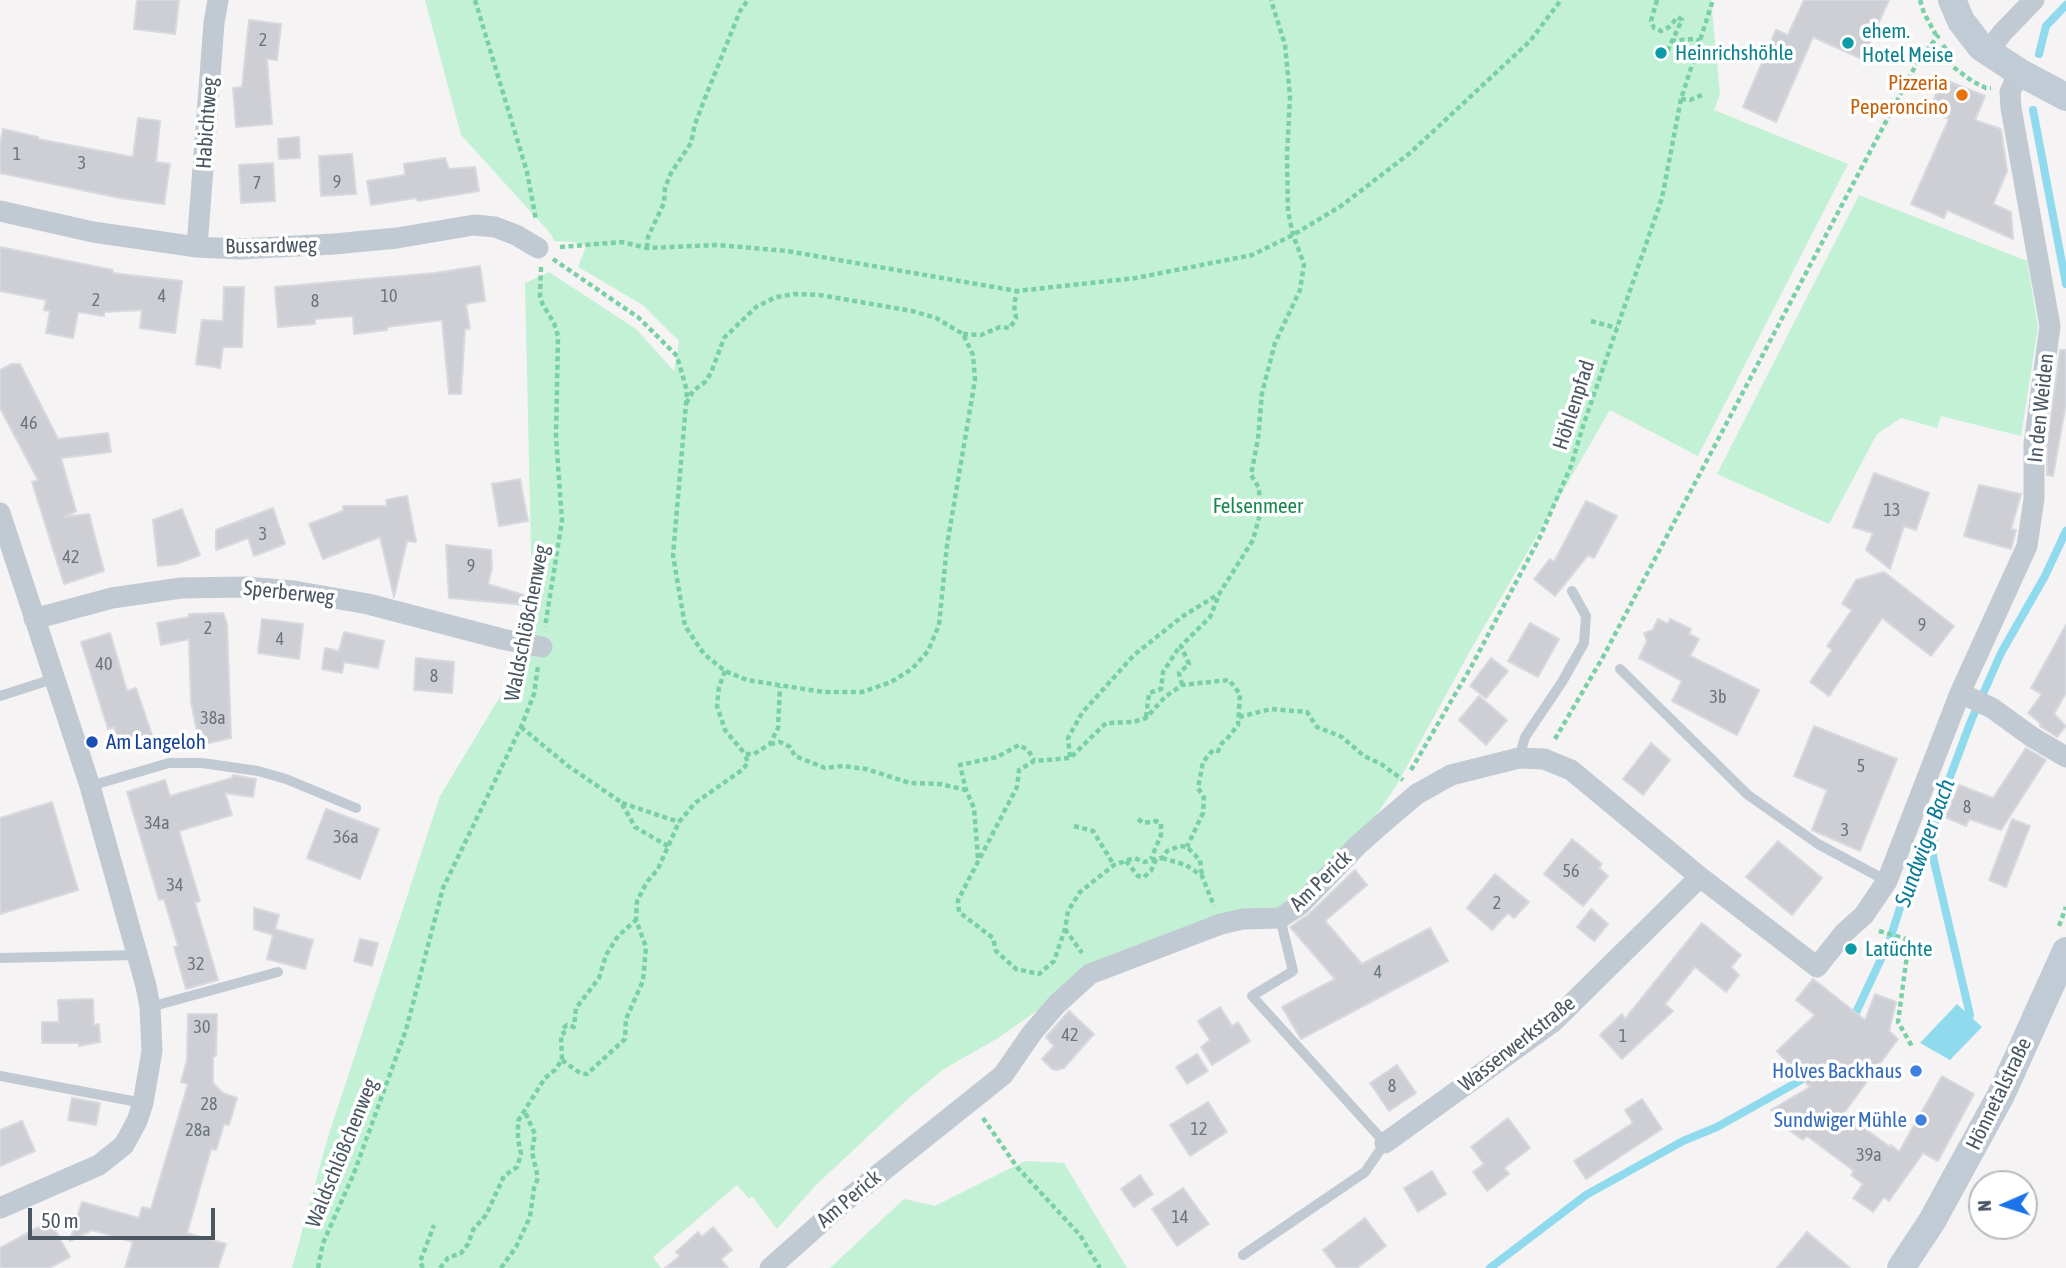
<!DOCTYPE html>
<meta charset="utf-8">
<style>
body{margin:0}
#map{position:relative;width:2066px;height:1268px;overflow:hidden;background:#f5f3f3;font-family:"Asap Condensed",sans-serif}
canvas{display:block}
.north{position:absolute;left:1968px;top:1170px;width:70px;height:70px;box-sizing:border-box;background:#fff;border:2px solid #b7bbc0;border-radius:50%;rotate:267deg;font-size:19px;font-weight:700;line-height:28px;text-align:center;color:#4a5661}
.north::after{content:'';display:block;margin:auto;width:24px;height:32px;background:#1a73e8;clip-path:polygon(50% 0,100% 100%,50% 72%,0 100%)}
.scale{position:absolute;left:28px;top:1208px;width:187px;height:32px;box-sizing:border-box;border:4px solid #4a5661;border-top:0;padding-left:9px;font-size:21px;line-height:24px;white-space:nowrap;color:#4a5661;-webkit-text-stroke:5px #fff;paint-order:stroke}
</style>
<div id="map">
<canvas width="2066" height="1268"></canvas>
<div class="north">N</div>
<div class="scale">50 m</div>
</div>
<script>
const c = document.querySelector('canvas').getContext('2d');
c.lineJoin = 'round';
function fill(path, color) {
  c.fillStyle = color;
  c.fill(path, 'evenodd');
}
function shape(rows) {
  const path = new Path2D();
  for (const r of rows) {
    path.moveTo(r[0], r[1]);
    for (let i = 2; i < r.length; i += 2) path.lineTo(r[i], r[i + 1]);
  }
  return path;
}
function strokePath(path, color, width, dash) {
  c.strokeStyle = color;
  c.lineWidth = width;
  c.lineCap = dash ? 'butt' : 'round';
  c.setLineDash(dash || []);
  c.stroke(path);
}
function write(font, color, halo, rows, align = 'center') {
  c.font = font + ' "Asap Condensed",sans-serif';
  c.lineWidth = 7;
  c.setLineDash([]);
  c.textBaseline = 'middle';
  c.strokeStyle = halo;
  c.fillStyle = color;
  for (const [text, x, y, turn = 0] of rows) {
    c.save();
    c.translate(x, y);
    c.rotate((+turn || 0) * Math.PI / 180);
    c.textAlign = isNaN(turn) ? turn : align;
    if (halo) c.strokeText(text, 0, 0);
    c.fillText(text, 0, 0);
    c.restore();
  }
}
fill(shape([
 [425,0,1711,0,1720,94,1714,110,1848,164,1698,456,1610,410,1470,651,1396,786,1364,833,1281,914,1107,962,998,1038,944,1069,909,1098,815,1186,777,1229,752,1196,749,1199,737,1185,653,1257,661,1268,292,1268,328,1137,440,796,533,642,525,283,549,272,636,329,674,371,679,341,643,305,578,267,586,246,573,242,554,241,551,234,461,135],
 [1859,195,2027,261,2038,327,2021,436,1941,416,1937,428,1901,418,1877,434,1829,524,1717,474],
 [1025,1161,1064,1163,1127,1268,830,1268,904,1199,935,1206]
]), '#c3f1d5');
fill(shape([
 [1957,1004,1982,1027,1950,1060,1920,1043]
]), '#90daee');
strokePath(shape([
 [2039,54,2046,26,2066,5],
 [2033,110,2066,284],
 [1935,821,1933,857,1970,1015],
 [1852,1021,1889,942,1920,846,1936,814,1971,721,2001,653,2045,576,2066,531],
 [1490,1268,1586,1195,1683,1141,1717,1127,1810,1075]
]), '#90daee', 8);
const building = shape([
 [137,0,179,0,175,34,134,29,137,0],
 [1804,0,1889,0,1862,59,1813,37,1776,122,1743,107,1776,30,1788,35,1804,0],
 [249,20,281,24,277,60,267,59,272,124,236,127,233,88,242,87,249,20],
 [1943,79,1985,96,1975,120,2001,129,2007,171,1993,204,2011,212,2013,239,1947,210,1944,218,1911,204,1949,119,1929,110,1943,79],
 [138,118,160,121,156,162,170,164,164,204,120,198,0,173,0,145,3,129,38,137,38,139,133,157,138,118],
 [299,137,300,158,279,159,278,139,299,137],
 [352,154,356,194,321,196,319,156,352,154],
 [445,158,449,169,475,167,479,191,418,201,416,198,371,205,367,181,405,175,404,164,445,158],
 [273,163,275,201,241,203,239,165,273,163],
 [0,247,113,270,112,273,182,281,175,333,140,328,142,310,104,312,104,316,78,312,73,338,46,333,50,311,44,310,46,300,0,291,0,247],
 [480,266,485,301,466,304,470,329,465,329,461,394,449,394,442,320,387,327,387,330,354,334,353,316,315,319,315,324,278,327,275,287,435,273,480,266],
 [224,287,244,287,242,347,223,347,220,368,196,364,202,320,223,321,224,287],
 [2060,350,2066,350,2066,403,2053,476,2047,475,2047,445,2060,350],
 [12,364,20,364,58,439,108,433,111,452,61,458,76,511,64,517,89,514,104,571,64,584,32,482,38,480,0,408,0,370,12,364],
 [1874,473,1929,493,1916,530,1904,526,1890,569,1866,550,1873,533,1853,527,1874,473],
 [520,479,528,521,499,526,492,484,520,479],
 [1979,485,2021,494,2011,529,2016,530,2011,549,1964,536,1979,485],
 [407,496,416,542,407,541,394,597,380,537,323,559,309,524,343,511,343,506,387,506,386,500,407,496],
 [1586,501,1617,516,1594,558,1588,555,1555,596,1534,579,1550,559,1554,562,1586,501],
 [273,508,285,544,254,556,248,538,216,550,216,530,273,508],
 [182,509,200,555,176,564,158,566,153,520,182,509],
 [446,545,491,550,492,568,488,584,527,596,525,605,449,598,446,545],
 [1884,572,1954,626,1931,656,1882,618,1829,696,1810,682,1832,650,1827,646,1852,610,1842,604,1856,580,1884,572],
 [223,613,227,624,231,738,200,745,191,702,189,639,161,645,157,623,189,617,189,614,223,613],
 [262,619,303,624,299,659,258,653,262,619],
 [1658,619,1668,624,1670,619,1691,629,1689,634,1699,639,1690,656,1759,690,1737,735,1672,701,1682,681,1639,658,1647,641,1644,633,1653,630,1658,619],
 [1530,623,1559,639,1538,677,1508,661,1530,623],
 [2066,625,2066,693,2054,714,2066,726,2057,737,2040,726,2041,724,2028,713,2042,694,2031,688,2066,625],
 [344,632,384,641,378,668,344,662,342,673,322,669,325,648,339,651,344,632],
 [110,633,127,691,136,688,153,738,120,748,114,727,108,729,81,642,110,633],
 [416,658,454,662,452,693,414,690,416,658],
 [1491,658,1508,671,1486,698,1470,686,1491,658],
 [1479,696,1507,720,1486,745,1459,720,1479,696],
 [1814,726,1897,759,1860,851,1812,830,1827,790,1794,776,1814,726],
 [1651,743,1670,760,1643,795,1623,779,1651,743],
 [2026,748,2046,760,2001,830,1969,819,1966,826,1945,817,1959,785,1993,798,2026,748],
 [233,775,256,779,253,797,225,793,232,815,179,831,200,901,195,903,218,980,186,989,174,947,178,946,164,899,159,900,127,792,165,780,170,796,232,778,233,775],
 [52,802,78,890,0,914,0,818,52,802],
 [326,809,379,829,360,879,307,858,326,809],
 [2012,819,2030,826,2006,887,1989,880,2012,819],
 [1572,839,1602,864,1599,868,1608,876,1583,906,1544,874,1572,839],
 [1778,841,1822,878,1792,915,1746,877,1778,841],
 [1355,870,1367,885,1325,921,1362,964,1430,928,1448,961,1301,1039,1282,1007,1335,979,1290,927,1309,914,1355,870],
 [1495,874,1529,902,1514,918,1508,913,1492,930,1467,908,1495,874],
 [254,908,279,915,275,929,313,940,305,969,267,959,273,935,254,929,254,908],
 [1591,909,1608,924,1594,941,1577,927,1591,909],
 [1702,923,1741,955,1731,967,1739,975,1726,992,1695,967,1665,1004,1673,1011,1622,1059,1600,1035,1622,1014,1625,1019,1702,923],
 [360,939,378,943,372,966,354,961,360,939],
 [1813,979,1865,1020,1875,994,1896,1002,1889,1031,1898,1039,1844,1113,1890,1147,1891,1145,1899,1152,1942,1076,1974,1094,1938,1161,1923,1153,1889,1201,1884,1197,1873,1212,1853,1198,1863,1184,1851,1175,1854,1171,1807,1136,1803,1140,1786,1128,1789,1124,1771,1110,1810,1087,1777,1051,1815,1015,1796,1000,1813,979],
 [93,999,94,1025,99,1024,100,1042,79,1046,79,1043,42,1043,42,1022,59,1022,58,1000,93,999],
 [1220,1007,1232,1026,1238,1022,1250,1041,1212,1065,1201,1047,1210,1040,1198,1021,1220,1007],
 [1069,1011,1094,1034,1064,1068,1057,1070,1052,1069,1042,1059,1054,1046,1046,1037,1069,1011],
 [188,1014,217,1014,216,1056,213,1056,213,1083,223,1093,237,1098,229,1125,224,1124,216,1150,211,1149,187,1233,226,1244,218,1268,125,1268,133,1242,92,1230,70,1241,82,1202,139,1218,142,1207,151,1209,188,1084,181,1082,187,1060,188,1014],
 [1197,1054,1208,1071,1187,1084,1176,1067,1197,1054],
 [1397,1065,1416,1093,1389,1111,1370,1083,1397,1065],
 [72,1098,100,1103,96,1125,68,1120,72,1098],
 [1642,1099,1662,1129,1586,1179,1574,1161,1633,1123,1625,1110,1642,1099],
 [1208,1102,1227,1132,1190,1156,1170,1125,1208,1102],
 [1508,1118,1530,1148,1504,1168,1509,1174,1487,1191,1473,1172,1484,1164,1471,1147,1508,1118],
 [22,1121,35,1151,0,1166,0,1130,22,1121],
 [1432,1171,1446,1194,1418,1212,1404,1188,1432,1171],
 [1140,1175,1153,1194,1134,1207,1121,1189,1140,1175],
 [1183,1188,1209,1224,1177,1246,1152,1209,1183,1188],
 [1365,1218,1386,1246,1357,1268,1337,1268,1323,1250,1365,1218],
 [50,1221,70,1257,49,1268,0,1268,0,1248,50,1221],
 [713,1227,732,1250,721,1259,728,1268,665,1268,680,1256,676,1252,698,1232,702,1237,713,1227],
 [1807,1232,1850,1268,1777,1268,1807,1232]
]);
fill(building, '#cdcfd5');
strokePath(building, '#d7d9de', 2);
strokePath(shape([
 [475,0,527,172,536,220],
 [1657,0,1651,21,1654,28,1661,31,1669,27,1678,17],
 [1920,0,1924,13,1936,35],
 [1671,41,1693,39,1700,41],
 [1943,45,1949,53,1952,66,1972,81,1986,88,1991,88],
 [1661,53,1666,54,1682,20,1678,17],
 [1681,99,1690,100,1702,95],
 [560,247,622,242,647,248,718,245,787,251,1017,291,1136,278,1252,255,1293,235,1341,206,1410,153,1530,41,1561,0],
 [647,248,648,237,664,203,665,188,671,173,691,143,695,124,707,93,740,11,748,0],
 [553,259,639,318,677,356,687,391,686,404,673,555,685,626,704,654,725,671,747,680,823,692,862,692,891,682,912,669,928,651,939,625,947,545,975,380,973,355,963,334,936,318,912,311,820,295,795,294,776,297,756,307,724,338,711,373,705,382,693,391,686,404],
 [541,267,540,297,543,305,554,323,558,336,556,437,562,521,545,627],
 [1591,321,1617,328],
 [963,334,981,335,1000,327,1010,328,1016,318,1014,305,1017,291],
 [725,671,719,687,717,706,725,730,745,754,754,754,770,744,778,728,780,687],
 [1182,685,1179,673,1189,664,1181,646,1210,617,1219,595],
 [1146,717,1149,693,1161,689,1163,672,1180,646],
 [1239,717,1271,709,1307,712,1317,727,1342,737,1364,756,1381,764,1403,780],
 [521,727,568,766,621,802,635,827,668,846],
 [1555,739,1603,657,1918,61,1939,35],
 [770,744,780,742,790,747,795,756,825,768,843,766,866,769,910,783,940,784,966,790],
 [1070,757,1068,738,1082,713,1134,655,1183,616,1219,594,1253,540,1260,514,1259,488,1251,475,1258,439,1262,393,1275,343,1300,290,1304,264,1293,235,1288,211,1287,156,1290,96,1285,45,1271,0],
 [1411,770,1471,667,1539,539,1571,466,1583,426,1662,198,1681,99,1713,0],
 [622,803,679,822],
 [1138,819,1143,823,1156,821,1161,824,1161,835,1151,859],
 [1074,826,1093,831,1114,865],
 [978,858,974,808,966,790,960,765,997,757,1019,745,1028,750,1034,760],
 [1162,858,1186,865,1202,876,1214,906],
 [1156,859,1144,862,1134,858,1114,865,1080,892,1068,911,1065,929,1054,961,1039,974,1016,969,996,951,993,938,959,912,958,900,1017,787,1019,770,1034,761,1070,758,1106,723,1133,722,1146,718,1165,697,1182,685,1229,680,1240,694,1238,725,1226,740,1222,743,1218,751,1213,750,1203,762,1198,788,1204,798,1203,813,1187,847],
 [1126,861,1138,876,1144,877,1151,871,1156,859,1162,858,1167,851,1180,846,1187,847,1200,860,1202,876],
 [2059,926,2066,907],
 [1065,929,1082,953],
 [1879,931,1909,940,1898,1022,1913,1048],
 [562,1060,580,1073,587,1074,625,1039,626,1019,643,981,646,947,636,920,637,901,647,882,658,869,679,822,695,803,742,770,748,763,745,754],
 [983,1118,1017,1167,1080,1235,1100,1268],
 [318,1268,323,1243,354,1173,406,1030,443,888,521,727,534,694,538,666],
 [423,1268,420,1262,434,1225],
 [440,1268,448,1258,461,1253,468,1244,473,1230,486,1215,504,1176,517,1167,521,1154,518,1139,518,1121,545,1078,555,1070,562,1060,561,1035,564,1033,562,1029,567,1025,574,1027,576,1008,599,978,606,955,618,936,636,920],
 [501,1268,516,1247,530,1217,534,1188,538,1178,532,1152,535,1134,524,1110]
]), '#7ad0a6', 4.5, [5, 3.5]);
strokePath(shape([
 [1620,669,1748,795,1818,844,1887,881],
 [0,696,53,679],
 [1519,758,1525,737,1562,682,1584,643,1586,616,1572,591],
 [90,786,169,763,202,763,258,771,286,779,356,808],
 [0,958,138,955],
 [150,1007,278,972],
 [0,1076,143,1103],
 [1243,1255,1365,1172,1385,1143,1252,996,1293,971,1280,918]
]), '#c1cad2', 10);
strokePath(shape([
 [1988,52,2002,33,2034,0],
 [0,211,93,232,197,247,240,249,334,244,397,238,474,225,495,227,516,235,538,248],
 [197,247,214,23,218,0],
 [0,513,90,786,146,986,150,1007,152,1051,143,1103,137,1121,124,1145,99,1165,0,1208],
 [34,619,112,598,181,588,245,587,294,591,368,604,502,639,542,647],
 [1960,693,1992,708,2032,737,2066,757],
 [1385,1143,1553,1022,1700,877],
 [770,1268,849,1198,1003,1075,1032,1033,1057,1004,1090,974,1221,924,1243,919,1280,918,1300,905,1358,845,1384,822,1417,794,1451,775,1519,758,1544,759,1571,770,1700,877,1817,967,1844,933,1864,915,1887,881,1960,693,2027,546,2034,499,2034,444,2050,326,2011,108,2010,92,2019,72]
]), '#c1cad2', 21);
strokePath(shape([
 [1952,0,1961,21,1981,47,2019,72,2066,97],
 [1901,1268,1932,1221,2001,1095,2066,951]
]), '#c1cbd6', 28);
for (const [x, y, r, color] of [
 [1848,43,7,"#0f9aa8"],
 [1661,53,7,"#0f9aa8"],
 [1962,95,7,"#e8710a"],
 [92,742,7,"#1a4fb4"],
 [1851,949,7,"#0f9aa8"],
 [1916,1071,7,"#3f7fe0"],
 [1921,1120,7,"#3f7fe0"]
]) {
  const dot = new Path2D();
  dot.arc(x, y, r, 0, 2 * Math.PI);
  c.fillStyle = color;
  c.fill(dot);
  strokePath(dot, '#fff', 2.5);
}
write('18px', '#6b747e', null, [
 ["2",263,40],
 ["1",17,154],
 ["3",82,163],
 ["9",337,182],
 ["7",257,183],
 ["4",162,296],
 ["10",389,296],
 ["2",96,300],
 ["8",315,301],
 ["46",29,423],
 ["13",1892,510],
 ["3",263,534],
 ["42",71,557],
 ["9",471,566],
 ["9",1922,625],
 ["2",208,628],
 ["4",280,639],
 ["40",104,664],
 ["8",434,676],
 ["3b",1718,697],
 ["38a",213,718],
 ["5",1861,766],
 ["8",1967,807],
 ["34a",157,823],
 ["3",1845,830],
 ["36a",346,837],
 ["56",1571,871],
 ["34",175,885],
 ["2",1497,903],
 ["32",196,964],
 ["4",1378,972],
 ["30",202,1027],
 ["42",1070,1035],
 ["1",1623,1036],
 ["8",1392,1086],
 ["28",209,1104],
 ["12",1199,1129],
 ["28a",198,1130],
 ["39a",1869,1155],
 ["14",1180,1217]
]);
write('21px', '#0d838f', '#fff', [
 ["ehem.",1862,31],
 ["Hotel Meise",1862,55],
 ["Heinrichshöhle",1675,53],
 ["Latüchte",1865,949]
], 'left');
write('21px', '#c56008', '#fff', [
 ["Pizzeria",1948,83],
 ["Peperoncino",1948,107]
], 'right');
write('21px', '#4a5661', '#fff', [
 ["Habichtweg",207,123,-86],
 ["Bussardweg",271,246,-1],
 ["Höhlenpfad",1574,405,-72],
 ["In den Weiden",2041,408,-84],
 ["Sperberweg",289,593,6],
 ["Waldschlößchenweg",527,623,-79],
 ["Am Perick",1321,881,-44],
 ["Wasserwerkstraße",1517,1044,-38],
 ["Hönnetalstraße",1999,1094,-64],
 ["Waldschlößchenweg",342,1153,-68],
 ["Am Perick",849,1199,-40]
]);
write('21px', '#17864f', '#fff', [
 ["Felsenmeer",1258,506]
]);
write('21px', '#164399', '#fff', [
 ["Am Langeloh",106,742]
], 'left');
write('21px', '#366cbe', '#fff', [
 ["Holves Backhaus",1902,1071],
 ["Sundwiger Mühle",1907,1120]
], 'right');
write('italic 23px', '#0c7c9b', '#fff', [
 ["Sundwiger Bach",1925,843,-70]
]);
</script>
